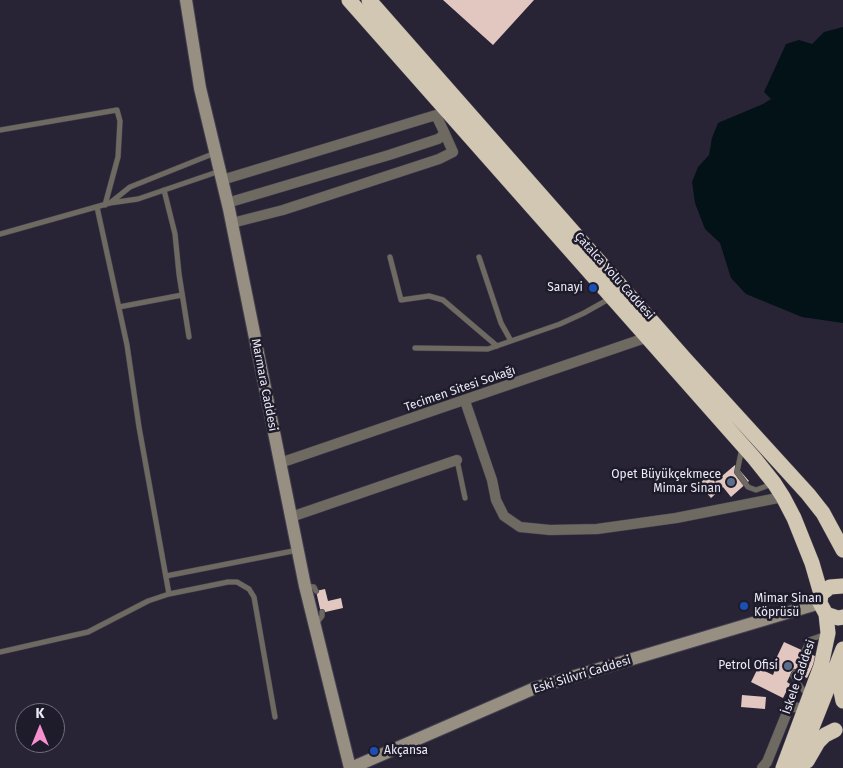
<!DOCTYPE html>
<meta charset="utf-8">
<style>
body{margin:0}
#map{position:relative;width:843px;height:768px;overflow:hidden;background:#282435;font-family:"Fira Sans",sans-serif}
canvas{display:block}
.north{position:absolute;left:15px;top:703px;width:50px;height:50px;box-sizing:border-box;background:#1e1b2b;border:1px solid #706e7c;border-radius:50%;rotate:0deg;font-size:14px;font-weight:700;line-height:20px;text-align:center;color:#eceaf6}
.north::after{content:'';display:block;margin:auto;width:18px;height:22px;background:#f790ce;clip-path:polygon(50% 0,100% 100%,50% 72%,0 100%)}
</style>
<div id="map">
<canvas width="843" height="768"></canvas>
<div class="north">K</div>
</div>
<script>
const c = document.querySelector('canvas').getContext('2d');
c.lineJoin = 'round';
function fill(path, color) {
  c.fillStyle = color;
  c.fill(path, 'evenodd');
}
function shape(rows) {
  const path = new Path2D();
  for (const r of rows) {
    path.moveTo(r[0], r[1]);
    for (let i = 2; i < r.length; i += 2) path.lineTo(r[i], r[i + 1]);
  }
  return path;
}
function strokePath(path, color, width, dash) {
  c.strokeStyle = color;
  c.lineWidth = width;
  c.lineCap = dash ? 'butt' : 'round';
  c.setLineDash(dash || []);
  c.stroke(path);
}
function write(font, color, halo, rows, align = 'center') {
  c.font = font + ' "Fira Sans",sans-serif';
  c.lineWidth = 5;
  c.setLineDash([]);
  c.textBaseline = 'middle';
  c.strokeStyle = halo;
  c.fillStyle = color;
  for (const [text, x, y, turn = 0] of rows) {
    c.save();
    c.translate(x, y);
    c.rotate((+turn || 0) * Math.PI / 180);
    c.textAlign = isNaN(turn) ? turn : align;
    if (halo) c.strokeText(text, 0, 0);
    c.fillText(text, 0, 0);
    c.restore();
  }
}
fill(shape([
 [843,27,843,323,802,317,746,294,731,278,720,243,705,229,695,203,692,182,698,167,709,155,712,138,718,123,763,104,771,99,764,92,786,44,799,40,812,44,824,32]
]), '#021216');
fill(shape([
 [443,0,534,0,493,45],
 [735,465,749,481,731,497,723,487,711,498,699,484,709,475,715,482],
 [325,589,328,601,341,598,343,608,321,613,316,591],
 [784,642,817,657,807,678,792,671,787,682,790,684,783,698,751,682,758,668,773,675,777,664,774,663],
 [742,695,766,697,765,709,741,707]
]), '#e2c7c1');
const lane = shape([
 [0,130,117,110,120,121,118,157,105,205],
 [164,190,175,234,179,274,189,337],
 [110,203,130,187,215,153],
 [97,207,127,345,139,427,169,594],
 [0,234,110,203,138,199,220,171],
 [390,257,401,300,429,296,443,300,497,346],
 [479,257,501,323,511,341],
 [119,307,182,295],
 [415,348,488,349,560,324,584,313,609,299],
 [742,448,737,472,748,487,756,490,772,484],
 [457,460,465,498],
 [166,576,298,550],
 [306,586,314,587,316,591],
 [316,624,322,616,322,612],
 [804,651,809,640,826,634],
 [0,652,88,632,148,601,169,594,228,582,237,582,249,589,254,597,275,717],
 [795,672,793,676,807,695]
]);
const street = shape([
 [222,180,436,115,445,134,438,139,389,155,227,203],
 [232,223,283,210,439,159,453,152,445,134],
 [465,401,492,480,496,500,504,516,520,527,550,530,597,529,676,518,783,497],
 [280,463,648,337],
 [291,517,457,460],
 [762,768,767,762,788,710,792,706,804,710]
]);
const secondary = shape([
 [186,0,200,88,229,209,305,586,350,768],
 [351,768,535,688,820,603]
]);
const highway = shape([
 [349,0,754,458,774,483,783,497,794,518,812,563,821,594,820,603,826,614,828,633,821,666,783,768],
 [369,0,685,359,808,494,823,513,843,550],
 [821,594,830,587,843,586],
 [826,614,838,618,843,617],
 [843,669,840,686,843,701],
 [807,761,818,742,825,735,835,730],
 [796,768,843,649]
]);
strokePath(lane, '#434050', 6);
strokePath(street, '#434050', 11);
strokePath(secondary, '#434050', 14);
strokePath(highway, '#434050', 16);
strokePath(lane, '#6e6a61', 5);
strokePath(street, '#6e6a61', 10);
strokePath(secondary, '#979082', 12);
strokePath(highway, '#d2c7b2', 15);
for (const [x, y, r, color] of [
 [593,288,5,"#1a4fb4"],
 [731,482,5,"#5c6f8a"],
 [744,606,5,"#1a4fb4"],
 [788,666,5,"#5c6f8a"],
 [374,751,5,"#1a4fb4"]
]) {
  const dot = new Path2D();
  dot.arc(x, y, r, 0, 2 * Math.PI);
  c.fillStyle = color;
  c.fill(dot);
  strokePath(dot, '#1e1b2b', 2);
}
write('12px', '#eceaf6', '#1e1b2b', [
 ["Çatalca Yolu Caddesi",614,276,48],
 ["Marmara Caddesi",264,385,79],
 ["Tecimen Sitesi Sokağı",460,389,-19],
 ["Eski Silivri Caddesi",582,675,-17],
 ["İskele Caddesi",799,677,-71]
]);
write('12px', '#eceaf6', '#1e1b2b', [
 ["Sanayi",583,288],
 ["Opet Büyükçekmece",721,475],
 ["Mimar Sinan",721,489],
 ["Mimar Sinan",754,599,"left"],
 ["Köprüsü",754,613,"left"],
 ["Petrol Ofisi",778,666],
 ["Akçansa",384,751,"left"]
], 'right');
</script>
